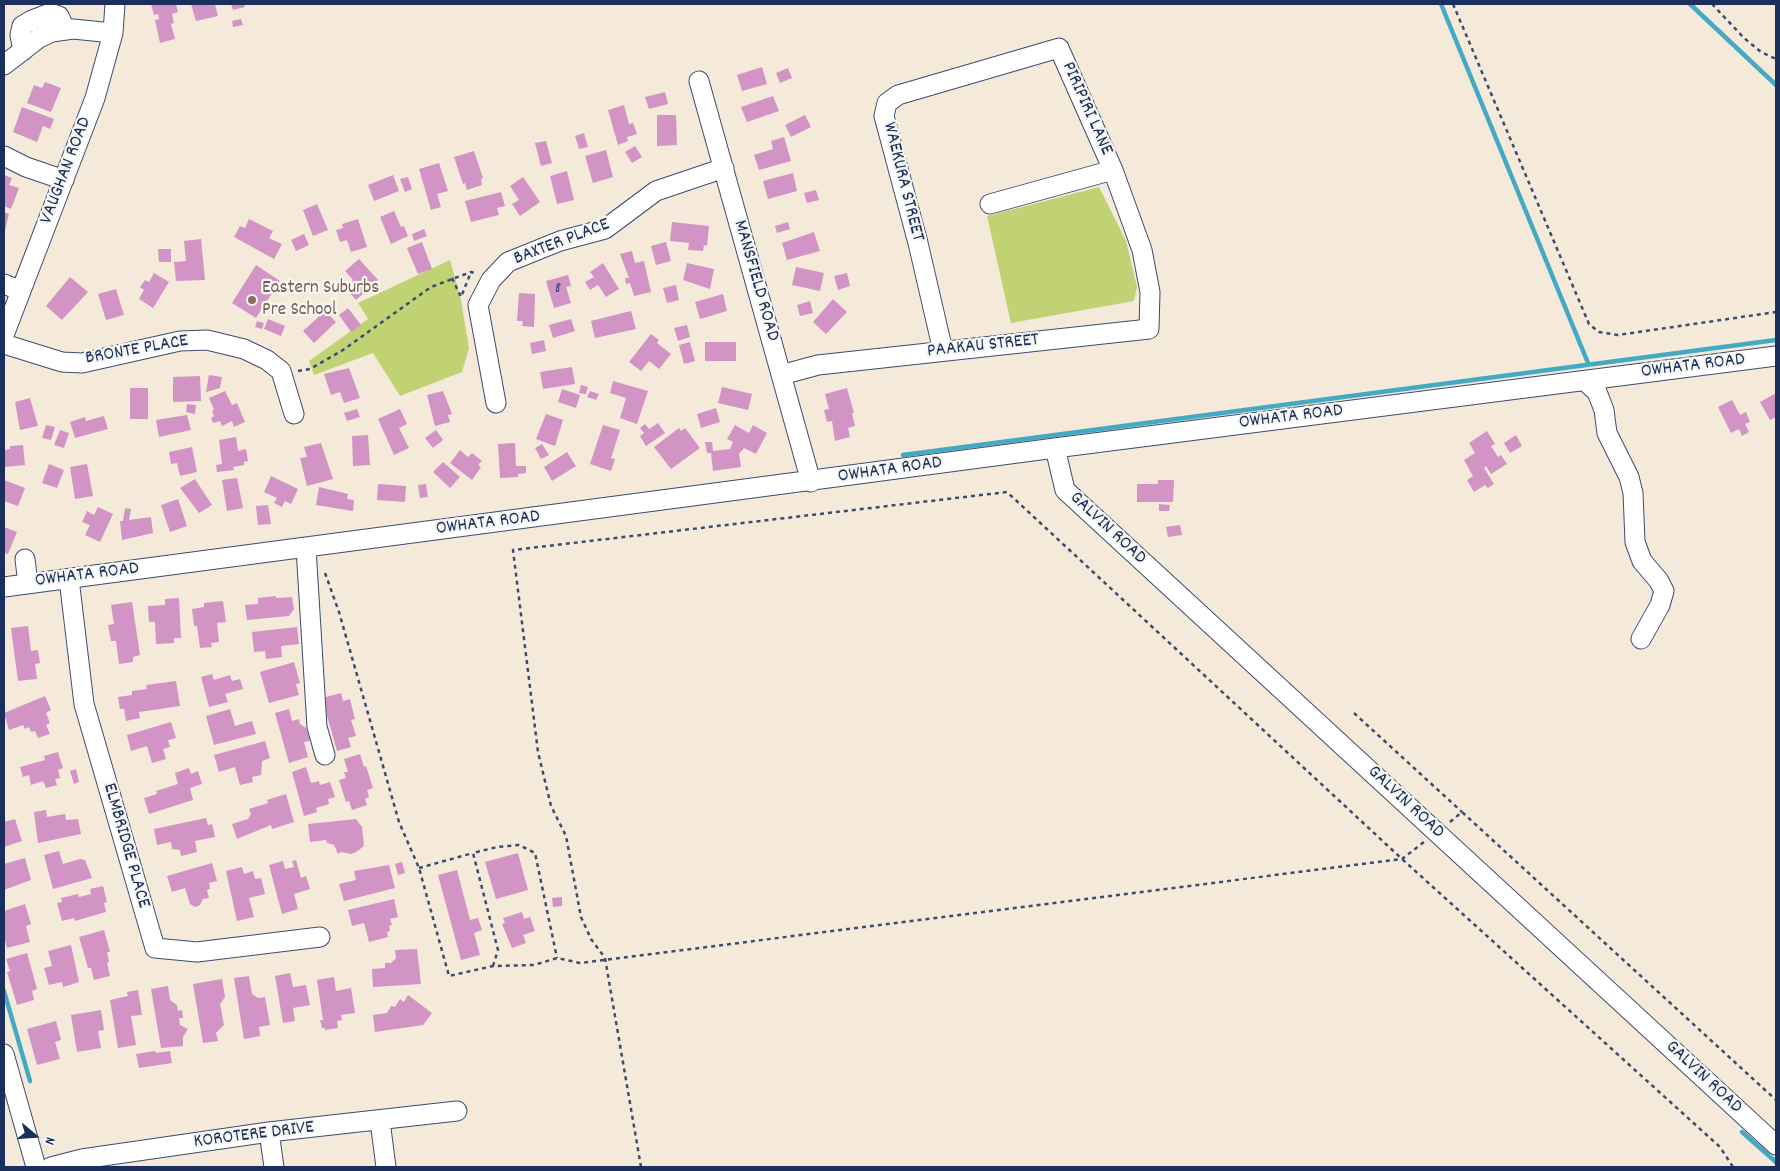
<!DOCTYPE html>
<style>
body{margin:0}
#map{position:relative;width:1780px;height:1171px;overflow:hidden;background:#f5ead9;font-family:Dekko,sans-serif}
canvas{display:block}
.frame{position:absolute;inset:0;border:5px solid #1b2f5e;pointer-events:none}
.north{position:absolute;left:10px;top:1111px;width:50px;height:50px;-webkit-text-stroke:4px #f6f6f2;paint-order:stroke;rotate:108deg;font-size:14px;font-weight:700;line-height:20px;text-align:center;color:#1b2f5e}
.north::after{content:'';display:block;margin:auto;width:18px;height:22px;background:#1b2f5e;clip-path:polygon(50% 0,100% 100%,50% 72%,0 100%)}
</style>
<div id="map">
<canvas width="1780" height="1171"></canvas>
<div class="frame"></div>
<div class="north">N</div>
</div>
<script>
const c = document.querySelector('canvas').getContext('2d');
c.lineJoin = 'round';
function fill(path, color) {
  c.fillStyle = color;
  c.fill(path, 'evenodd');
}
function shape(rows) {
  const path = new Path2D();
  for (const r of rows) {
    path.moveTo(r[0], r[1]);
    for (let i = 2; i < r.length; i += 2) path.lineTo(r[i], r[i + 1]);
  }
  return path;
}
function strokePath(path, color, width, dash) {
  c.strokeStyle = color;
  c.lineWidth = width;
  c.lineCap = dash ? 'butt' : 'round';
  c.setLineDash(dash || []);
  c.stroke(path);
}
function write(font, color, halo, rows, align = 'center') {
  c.font = font + ' Dekko,sans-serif';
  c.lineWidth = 4.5;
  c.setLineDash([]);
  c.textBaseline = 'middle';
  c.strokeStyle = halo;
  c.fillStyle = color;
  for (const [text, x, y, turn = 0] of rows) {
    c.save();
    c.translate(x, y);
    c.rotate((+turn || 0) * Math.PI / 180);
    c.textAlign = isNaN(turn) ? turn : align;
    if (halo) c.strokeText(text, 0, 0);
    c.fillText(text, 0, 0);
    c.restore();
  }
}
fill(shape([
 [1099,187,1126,241,1137,287,1134,301,1011,323,987,216],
 [450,260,461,300,469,348,462,372,400,396,373,353,314,375,309,361,368,319,358,303]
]), '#c1d275');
strokePath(shape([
 [1441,4,1588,363],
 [1690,4,1776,85],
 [903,455,1776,340],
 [4,991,30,1081],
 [1742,1132,1776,1162]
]), '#44aac3', 4.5);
fill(shape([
 [151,4,176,4,178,12,172,14,174,23,171,24,175,39,160,43,155,20,159,19,158,14,154,15],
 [191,4,215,4,218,16,196,21],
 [231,4,244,4,245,7,233,10],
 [241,19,243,25,233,27,232,21],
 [762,67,767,84,742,91,737,75],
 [788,68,792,78,780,83,776,73],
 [45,82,61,88,51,112,27,103,34,85,42,88],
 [665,92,668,104,649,109,645,97],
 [773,96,779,111,747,122,741,107],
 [624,105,629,124,633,123,637,134,627,137,628,141,618,145,608,110],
 [22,107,54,119,50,129,43,126,37,142,13,132],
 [657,115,676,115,677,145,657,146],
 [805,115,811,127,791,137,785,125],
 [584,133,588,147,579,149,575,136],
 [784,137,791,161,759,170,754,155,773,149,771,141],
 [546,141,552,163,541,166,535,143],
 [635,146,642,157,632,163,625,152],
 [606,150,613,177,593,183,585,156],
 [474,151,483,178,481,179,482,185,467,190,465,183,463,184,454,157],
 [439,163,448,191,437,194,441,207,431,210,419,169],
 [567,171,574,200,557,204,550,176],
 [793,173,797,191,768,199,763,181],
 [4,175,12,178,9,185,19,188,11,209,4,206],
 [393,175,399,191,374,201,368,185],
 [408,177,412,189,405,192,400,179],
 [523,177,540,202,520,216,512,204,519,200,510,186],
 [816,190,819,200,807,203,804,193],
 [501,192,505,206,497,208,499,215,471,222,465,201],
 [317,204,328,230,313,236,303,210],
 [394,211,401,227,404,226,408,236,391,244,380,217],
 [4,212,9,214,4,235],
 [249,219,273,231,269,238,282,244,274,259,234,237,240,226,245,228],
 [358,219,367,247,351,252,347,240,340,242,336,230,343,228,342,224],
 [672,222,709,226,707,246,704,245,703,251,688,250,689,243,670,241],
 [788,222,790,229,777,233,775,226],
 [424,229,427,236,414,241,412,234],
 [814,232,820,251,787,260,782,243],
 [304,234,309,245,296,251,291,240],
 [201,239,205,280,176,281,174,262,186,261,184,241],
 [422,242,432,269,418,274,407,248],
 [666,242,671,261,656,265,651,246],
 [158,249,171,249,171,262,159,262],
 [632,251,635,263,644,261,651,292,634,296,630,283,626,284,625,278,629,278,620,254],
 [359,259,378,280,356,300,345,288,353,280,345,271],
 [603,263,619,289,606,297,598,285,590,290,585,282,594,277,590,272],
 [687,263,714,269,710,289,683,280],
 [256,265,280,281,256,318,232,303],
 [796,267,824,273,820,291,792,285],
 [154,273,169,282,153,308,139,299,144,290,140,287,145,280,149,282],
 [847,273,850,286,838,290,834,276],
 [568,275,571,286,566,287,571,303,554,308,546,281],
 [70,277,88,292,62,320,46,306],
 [676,285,679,300,667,303,663,288],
 [116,289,124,315,106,320,98,294],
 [519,293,535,294,534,327,522,326,523,321,517,321],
 [723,294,727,311,700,319,695,302],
 [833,299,847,312,826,334,813,322],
 [810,301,813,313,800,316,797,305],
 [348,308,361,325,351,332,339,315],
 [325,311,336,322,314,343,303,331],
 [631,311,636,329,595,338,591,321],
 [268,319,285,326,281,336,264,329],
 [571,319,575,331,553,338,549,325],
 [257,321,264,323,262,329,255,327],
 [687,325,690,337,678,341,674,328],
 [651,334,659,340,657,343,671,354,659,369,649,361,641,371,629,362],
 [544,340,546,351,532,354,530,343],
 [690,342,695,361,684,364,679,345],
 [705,342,736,342,736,361,705,361],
 [572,367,575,384,543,389,540,372],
 [349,368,360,398,344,403,340,392,331,395,324,374],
 [209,375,222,377,220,388,206,392],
 [200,376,201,401,173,402,173,377],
 [613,381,648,391,637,424,620,418,626,398,610,393],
 [581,385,588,387,586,394,579,393],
 [722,387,752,394,748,410,718,403],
 [130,388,148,388,148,419,130,419],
 [847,388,854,413,852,413,855,426,848,428,850,437,835,441,832,421,827,422,824,410,829,409,825,394],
 [562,389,580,395,576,408,558,402],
 [225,391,232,405,237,403,245,422,234,427,232,421,222,426,220,421,213,423,211,418,214,416,212,411,214,410,209,398],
 [443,391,452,414,448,415,450,422,435,426,427,395],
 [590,391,599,394,596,400,587,397],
 [1776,393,1776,417,1770,420,1760,402],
 [30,398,38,426,20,430,15,402],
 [1732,400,1740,415,1746,412,1750,422,1745,424,1749,432,1742,436,1739,429,1731,433,1718,407],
 [187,404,196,405,195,414,186,412],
 [716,408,720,422,701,428,697,414],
 [357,409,360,417,347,421,344,413],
 [400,409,407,424,399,428,409,448,394,455,378,419],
 [546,414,563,420,555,446,536,439],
 [187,415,191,430,159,437,156,420],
 [104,416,108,429,75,438,70,422,85,417,86,421],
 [658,423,665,433,646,446,640,436,644,433,640,428,645,424,649,429],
 [46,425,55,427,51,440,42,438],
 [603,425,620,430,611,458,615,459,611,471,590,464],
 [735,425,749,433,753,425,767,433,756,454,744,448,739,454,741,467,713,471,711,453,707,453,705,442,712,442,713,451,730,449,733,442,727,439],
 [679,428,681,431,685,428,700,448,671,469,654,447],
 [60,430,69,433,64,448,54,445],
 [436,430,443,440,433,448,425,438],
 [1487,431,1495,444,1491,446,1498,457,1501,455,1507,464,1491,474,1486,466,1484,468,1494,484,1488,488,1485,485,1474,492,1467,480,1473,476,1464,460,1475,453,1469,443],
 [368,435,370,465,353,466,352,436],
 [1516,435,1522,446,1510,453,1504,443],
 [236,437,238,451,246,449,248,461,244,462,244,465,233,467,234,470,217,472,216,465,222,464,219,440],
 [321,443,333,479,307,486,300,458,307,457,304,447],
 [515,443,516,466,526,466,526,473,518,474,518,477,500,478,498,444],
 [542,444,549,455,541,459,535,448],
 [23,445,25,465,4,467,4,450,10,449,10,446],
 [192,447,197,472,180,476,177,463,171,464,169,452],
 [460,450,468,457,472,453,482,461,478,465,481,467,472,480,450,463],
 [567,452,576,466,552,481,544,467],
 [443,462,460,477,450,488,433,472],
 [49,464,64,470,57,488,42,483],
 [87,464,93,496,75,499,70,467],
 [271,476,298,489,291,504,285,501,282,507,274,503,277,498,264,492],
 [237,478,243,508,227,511,222,480],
 [195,479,212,505,199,513,180,488],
 [4,480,25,488,18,506,4,501],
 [1158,480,1174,480,1173,502,1137,502,1137,484,1158,484],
 [378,484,406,486,405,502,377,500],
 [426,484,428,497,420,498,418,485],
 [319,487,348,494,347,499,354,500,353,511,316,505],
 [178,499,187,526,170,532,161,505],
 [1159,504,1170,505,1169,511,1159,511],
 [268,505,271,524,258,525,256,506],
 [98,507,113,514,100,542,85,535,90,525,82,522,87,511,94,515],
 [125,508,131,509,129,520,151,517,153,533,122,540,120,521,123,521],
 [1180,525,1182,535,1168,537,1166,527],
 [4,527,17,532,8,554,4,553],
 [276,596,276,598,292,597,294,609,289,616,247,620,245,605,258,604,258,598],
 [179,598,181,638,174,638,174,643,156,644,155,622,149,622,148,606,165,605,165,599],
 [223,601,226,622,217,623,219,642,211,643,212,647,200,648,197,626,194,626,192,609,204,607,204,603],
 [132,602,140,655,133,657,133,662,119,664,116,641,111,641,108,625,114,624,111,605],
 [28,626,31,651,38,650,40,663,35,664,37,679,18,681,11,628],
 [297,627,299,644,281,646,282,657,266,659,265,651,254,652,252,632],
 [294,662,300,683,296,684,299,695,269,703,260,672],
 [212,674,214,680,230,675,232,681,240,679,243,689,225,694,228,702,209,707,201,677],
 [176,681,180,706,139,712,140,718,126,721,124,709,120,709,118,697,132,695,132,691,147,689,146,685],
 [341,693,343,701,350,699,355,719,351,720,356,736,348,738,351,747,337,751,322,698],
 [45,696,51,710,46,713,50,723,46,725,50,734,38,738,35,731,31,732,29,727,25,729,23,725,9,730,4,713],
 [230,709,235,726,252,721,256,734,214,745,206,716],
 [289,709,292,721,299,719,300,724,306,728,310,741,304,742,308,757,289,763,275,713],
 [171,722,176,738,168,740,170,747,163,749,166,759,152,763,147,746,131,751,127,735],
 [265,741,270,758,262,761,261,775,252,777,253,782,240,785,235,767,219,772,214,755],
 [58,752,63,768,58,770,60,778,55,779,57,785,46,788,43,781,31,785,29,775,23,777,20,767,45,760,44,756],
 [360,754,364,767,366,766,373,788,367,790,369,797,365,799,367,805,352,810,349,801,346,802,339,780,346,778,344,772,348,772,344,759],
 [306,767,311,783,319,781,320,785,330,782,335,797,328,799,329,804,316,808,317,812,304,816,292,772],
 [189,768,191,774,198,771,202,784,190,788,193,800,149,814,144,798,157,794,156,791,178,784,175,773],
 [76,769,79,782,74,784,70,771],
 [286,794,294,822,272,829,271,825,237,839,232,824,248,819,251,814,249,809,268,803,267,800],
 [46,810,47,817,65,814,66,820,78,819,81,834,38,843,34,812],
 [206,818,208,825,212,824,215,837,195,841,197,852,181,856,180,850,172,849,171,842,157,845,154,829],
 [15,819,22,841,4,847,4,822],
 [356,819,362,827,364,846,356,852,351,854,341,852,338,854,334,845,327,843,326,840,310,842,308,824],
 [59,851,63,864,80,859,85,860,92,878,53,889,44,855],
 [518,853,528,890,496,899,485,862],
 [25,858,31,880,4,890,4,864],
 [296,860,301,878,306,876,310,889,294,894,298,909,282,914,269,865,283,861,285,869,294,867,292,861],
 [402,862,405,873,398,875,395,864],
 [212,863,217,881,209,883,210,889,207,890,209,898,203,899,200,905,195,907,190,904,185,888,172,892,167,876],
 [389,865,395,888,344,901,339,884,356,880,354,871],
 [242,867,244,874,253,871,255,879,261,878,265,894,249,898,254,917,237,921,226,871],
 [457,870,470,920,478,918,482,930,474,933,480,955,461,960,438,875],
 [103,886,107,902,104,903,106,912,75,921,74,918,62,921,57,903,62,902,61,898,78,894,79,897,91,894,90,889],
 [562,897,562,906,553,907,552,898],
 [394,899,398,917,390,919,392,925,389,926,390,931,387,932,388,937,369,942,364,923,352,926,348,910],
 [25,904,31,924,26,926,30,942,7,948,4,936,4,911],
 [522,912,524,919,530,917,535,931,523,935,526,943,512,948,502,924,505,923,503,918],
 [104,930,110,952,107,952,109,962,107,963,110,976,94,980,91,968,88,968,79,937],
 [71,945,79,982,63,987,62,982,49,985,44,968,52,966,48,951],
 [417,949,421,984,373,987,372,969,385,968,385,963,391,963,396,958,395,950],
 [27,953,37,989,32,991,34,1000,17,1005,7,972,10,971,6,959],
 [290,973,293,987,306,985,310,1005,293,1008,295,1021,283,1023,275,976],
 [249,976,252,994,258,998,265,997,270,1025,259,1027,260,1036,244,1039,234,978],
 [334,977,336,991,351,988,355,1013,341,1015,342,1020,337,1021,338,1028,325,1030,325,1028,322,1028,320,1020,323,1020,317,980],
 [222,979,225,997,220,1004,224,1025,216,1033,218,1041,203,1043,193,984],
 [168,986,170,1000,177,1005,178,1011,182,1010,183,1018,179,1018,180,1025,188,1029,183,1037,183,1046,161,1048,151,989],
 [138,990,142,1015,131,1016,136,1045,118,1048,110,1000,128,996,127,992],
 [408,995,432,1013,423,1025,375,1032,373,1015,387,1013,391,1006,395,1007,400,999,404,1002],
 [101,1010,104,1030,98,1031,101,1048,77,1052,71,1015],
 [56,1021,61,1040,55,1042,60,1059,37,1065,27,1029],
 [155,1051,156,1053,170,1051,172,1063,139,1068,136,1054]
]), '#d293c5');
const minor = shape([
 [23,51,20,35,22,26,32,20,50,13,59,16,65,29],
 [4,65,39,38,52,32,73,29,113,33],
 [699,81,811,482],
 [4,156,26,167,64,180],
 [990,204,1113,170],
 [4,284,21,291],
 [4,335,95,98,113,33,115,4],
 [4,344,62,362,82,363,180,341,207,340,244,349,267,360,281,371,294,414],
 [781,375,818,365,1149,329,1150,292,1142,250,1113,170,1059,48,898,95,887,103,884,116,918,243,943,351],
 [1585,381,1597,392,1604,410,1607,433,1629,477,1633,493,1635,542,1642,561,1659,581,1664,591,1660,605,1641,639],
 [496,403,478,305,491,280,508,262,560,241,605,229,656,191,724,168],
 [1055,448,1065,490,1776,1145],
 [306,548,317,727,325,755],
 [25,559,28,584],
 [69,579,84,704,155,948,197,952,320,937],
 [4,587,1055,448,1776,356],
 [4,1054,36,1167],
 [380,1121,386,1167],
 [269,1132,274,1167],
 [51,1167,82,1159,269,1132,457,1111]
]);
strokePath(minor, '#3c4b70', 21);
strokePath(shape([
 [1453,4,1589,324,1599,332,1618,335,1776,312],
 [1712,4,1744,38,1761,52,1776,59],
 [452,278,461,297,471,272],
 [298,371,310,369,343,350,431,287,471,272,475,273],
 [325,573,339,612,399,822,419,868,449,976,493,966,534,965,557,958,580,963,1402,859,1424,842],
 [1354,713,1462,812],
 [1450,822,1462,812,1776,1100],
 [419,868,473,853],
 [493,966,498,950,473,853,497,847,519,845,535,853,557,958],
 [641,1167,605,958,591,939,581,917,566,836,551,806,538,752,513,550,1007,492,1402,859,1720,1147,1733,1167]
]), '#3c4b70', 2.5, [4, 4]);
strokePath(minor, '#fff', 19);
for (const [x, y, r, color] of [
 [252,300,5,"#8d6e63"]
]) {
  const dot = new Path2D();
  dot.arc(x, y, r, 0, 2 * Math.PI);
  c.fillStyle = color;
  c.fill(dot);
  strokePath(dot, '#f6f6f2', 2);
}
write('16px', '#494878', null, [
 ["8",558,290]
]);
write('19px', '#1b2f5e', '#f6f6f2', [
 ["PIRIPIRI LANE",1086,109,66],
 ["VAUGHAN ROAD",67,171,-69],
 ["WAEKURA STREET",902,182,76],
 ["BAXTER PLACE",562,243,-21],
 ["MANSFIELD ROAD",755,281,74],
 ["PAAKAU STREET",983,347,-6],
 ["BRONTE PLACE",137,351,-10],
 ["OWHATA ROAD",1693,367,-7],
 ["OWHATA ROAD",1291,418,-7],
 ["OWHATA ROAD",890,471,-8],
 ["OWHATA ROAD",488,524,-7],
 ["GALVIN ROAD",1107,529,43],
 ["OWHATA ROAD",87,576,-7],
 ["GALVIN ROAD",1405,803,43],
 ["ELMBRIDGE PLACE",125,846,74],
 ["GALVIN ROAD",1703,1078,43],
 ["KOROTERE DRIVE",254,1136,-7]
]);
write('19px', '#785e54', '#f6f6f2', [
 ["Eastern Suburbs",262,289],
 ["Pre School",262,311]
], 'left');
</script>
